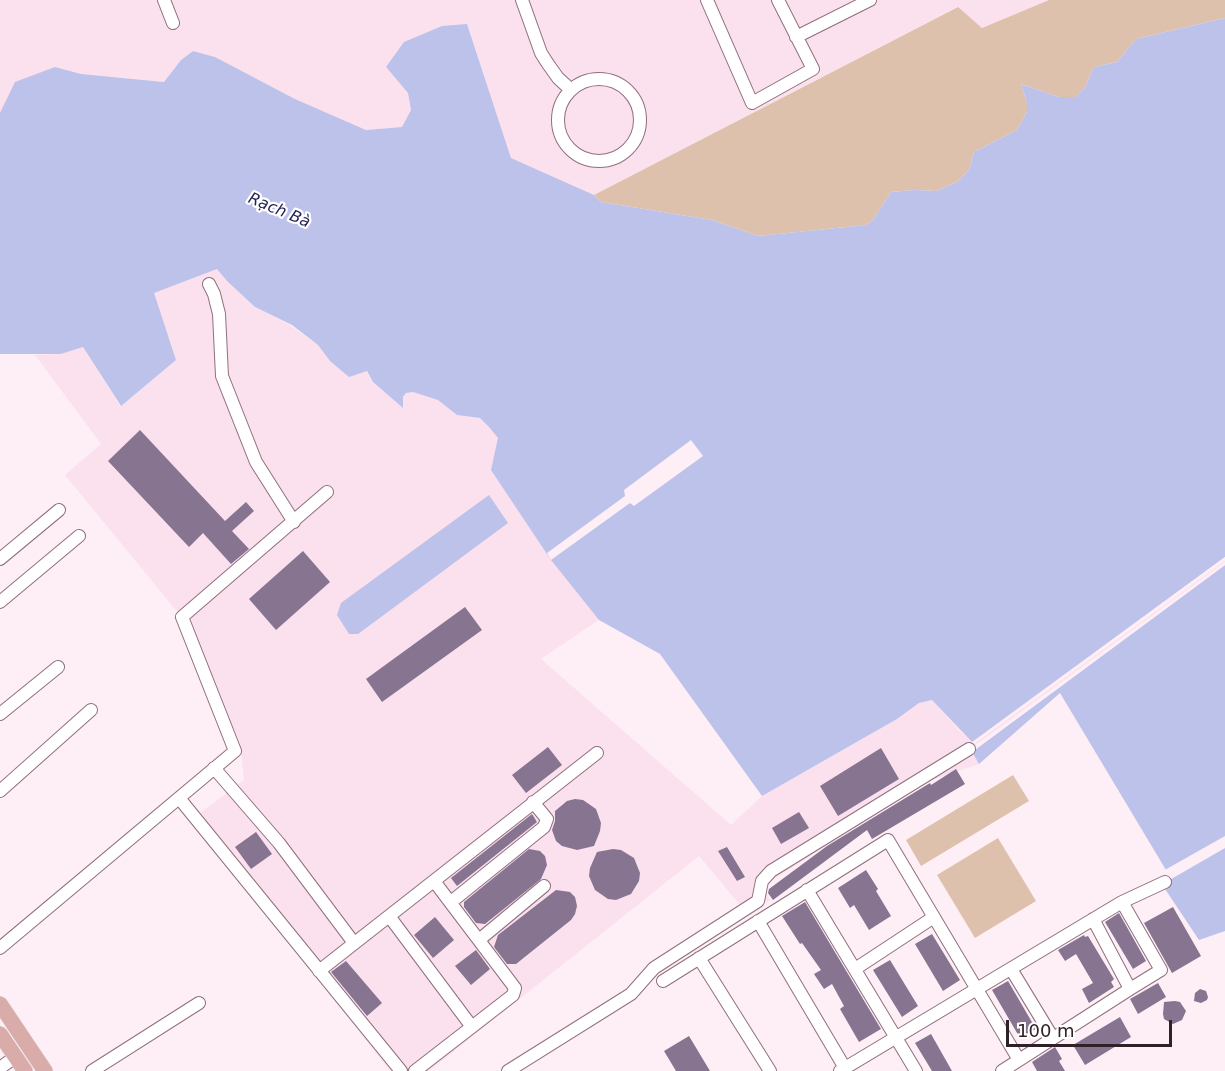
<!DOCTYPE html>
<meta charset="utf-8">
<style>
body{margin:0}
#map{position:relative;width:1225px;height:1071px;overflow:hidden;background:#feeff6;font-family:"DejaVu Sans",sans-serif}
canvas{display:block}
.scale{position:absolute;left:1006px;top:1020px;width:166px;height:27px;box-sizing:border-box;border:3px solid #2e2127;border-top:0;padding-left:8px;font-size:18px;line-height:21px;white-space:nowrap;color:#2e2127;-webkit-text-stroke:4px #fff;paint-order:stroke}
</style>
<div id="map">
<canvas width="1225" height="1071"></canvas>
<div class="scale">100 m</div>
</div>
<script>
const c = document.querySelector('canvas').getContext('2d');
c.lineJoin = 'round';
function fill(path, color) {
  c.fillStyle = color;
  c.fill(path, 'evenodd');
}
function shape(rows) {
  const path = new Path2D();
  for (const r of rows) {
    if (r.length === 3) {
      path.moveTo(r[0] + r[2], r[1]);
      path.arc(r[0], r[1], r[2], 0, 2 * Math.PI);
      continue;
    }
    path.moveTo(r[0], r[1]);
    for (let i = 2; i < r.length; i += 2) path.lineTo(r[i], r[i + 1]);
  }
  return path;
}
function strokePath(path, color, width, dash) {
  c.strokeStyle = color;
  c.lineWidth = width;
  c.lineCap = dash ? 'butt' : 'round';
  c.setLineDash(dash || []);
  c.stroke(path);
}
function write(font, color, halo, rows, align = 'center') {
  c.font = font + ' "DejaVu Sans",sans-serif';
  c.lineWidth = 4.5;
  c.setLineDash([]);
  c.textBaseline = 'middle';
  c.strokeStyle = halo;
  c.fillStyle = color;
  for (const [text, x, y, turn = 0] of rows) {
    c.save();
    c.translate(x, y);
    c.rotate((+turn || 0) * Math.PI / 180);
    c.textAlign = isNaN(turn) ? turn : align;
    if (halo) c.strokeText(text, 0, 0);
    c.fillText(text, 0, 0);
    c.restore();
  }
}
fill(shape([
 [0,0,1049,0,982,28,957,7,594,195,511,158,467,24,386,67,408,93,411,110,402,127,366,130,295,99,215,57,193,51,181,60,164,82,81,74,55,67,0,113],
 [217,269,227,281,255,307,288,324,318,345,330,361,366,371,373,382,402,407,403,398,406,393,413,392,438,400,457,415,480,418,489,427,498,438,552,561,599,620,541,659,731,825,762,796,897,719,919,703,932,700,959,730,972,742,1225,557,1225,565,972,752,979,764,929,781,763,886,770,900,654,976,646,965,740,905,699,856,429,1071,390,1071,192,819,244,780,240,743,189,626,65,475,101,444,35,355,61,354,83,347,120,406,176,360,153,293]
]), '#fbe0ed');
fill(shape([
 [1049,0,1225,0,1225,18,1136,39,1117,62,1094,67,1084,89,1075,97,1059,97,1021,84,1027,103,1027,112,1017,130,974,152,969,170,957,182,936,191,914,190,891,192,873,220,866,225,758,236,712,220,601,202,594,195,958,7,982,28],
 [1013,775,1029,801,921,866,906,840],
 [998,838,1036,901,975,938,937,875]
]), '#dec1ad');
fill(shape([
 [1225,18,1225,557,972,742,932,700,919,703,897,719,762,796,660,654,599,620,551,560,491,470,498,438,489,427,480,418,457,415,438,400,413,392,406,393,403,397,403,408,373,382,367,371,349,377,330,361,318,345,292,325,255,307,227,281,217,269,154,293,176,360,121,406,83,347,61,354,0,354,0,113,15,82,55,67,81,74,164,82,181,60,193,51,215,57,295,99,366,130,402,127,411,110,408,93,386,67,404,42,442,26,467,24,511,158,594,195,601,202,712,220,758,236,866,225,873,220,891,192,914,190,936,191,957,182,969,170,974,152,1017,130,1027,112,1027,103,1021,84,1059,97,1075,97,1084,89,1094,67,1117,62,1136,39],
 [489,495,508,523,358,634,349,634,337,615,341,603],
 [1225,565,1225,931,1199,940,1165,889,1170,880,1166,870,1060,693,979,764,972,752]
]), '#bcc2ea');
fill(shape([
 [691,440,703,456,634,506,630,503,551,560,547,553,625,496,624,490],
 [1225,557,1225,561,974,744,970,744],
 [1225,562,1225,565,972,752,970,749],
 [1225,836,1225,848,1166,882,1167,879,1163,871]
]), '#feeff6');
fill(shape([
 [140,430,225,521,246,502,254,511,232,531,249,549,231,564,203,533,189,547,108,461],
 [303,551,330,582,276,630,249,599],
 [465,607,482,630,382,702,366,679],
 [548,747,562,765,526,793,512,775],
 [881,748,899,779,838,816,820,786],
 [956,769,965,784,872,839,867,830,773,900,768,893,769,889,827,846,930,783,931,785],
 [575,799,583,800,596,809,601,823,600,831,594,846,577,850,562,846,556,841,552,830,555,821,555,811,567,801],
 [799,812,809,828,781,844,772,828],
 [532,814,537,822,457,886,451,878],
 [256,832,272,854,251,869,235,847],
 [727,847,745,877,737,881,718,851],
 [529,849,540,851,545,856,547,865,541,879,485,924,476,923,464,907,464,902],
 [613,849,621,850,634,858,640,873,639,881,631,894,616,900,608,899,595,890,589,876,590,868,597,852],
 [866,870,878,889,876,891,891,916,869,930,854,905,850,908,838,888],
 [556,890,570,892,575,897,577,906,575,914,571,920,516,964,507,964,494,947,498,935],
 [805,902,881,1029,859,1042,840,1009,844,1006,832,984,824,989,814,974,821,970,802,943,800,944,782,916],
 [1173,907,1201,956,1172,973,1144,923],
 [1119,913,1146,961,1133,969,1105,922],
 [435,917,454,940,433,958,414,935],
 [932,934,960,980,943,991,915,944],
 [1084,935,1085,937,1088,936,1114,979,1111,982,1114,987,1089,1003,1082,989,1093,983,1076,954,1065,961,1058,950],
 [476,950,490,969,471,985,455,966],
 [890,960,918,1006,902,1017,873,970],
 [346,961,382,1003,367,1016,331,972],
 [1008,981,1036,1029,1020,1038,992,990],
 [1158,983,1166,997,1138,1014,1130,999],
 [1200,989,1206,991,1208,997,1207,1000,1201,1003,1194,1001,1195,993],
 [1175,1001,1180,1002,1186,1011,1182,1020,1173,1024,1164,1019,1163,1014,1164,1002],
 [1120,1017,1131,1037,1085,1065,1073,1045],
 [931,1034,952,1071,932,1071,915,1043],
 [689,1036,710,1071,676,1071,664,1051],
 [1055,1047,1062,1059,1059,1061,1065,1071,1037,1071,1032,1062]
]), '#867490');
const minor = shape([
 [164,0,173,23],
 [522,0,541,53,548,64,558,78,571,90],
 [707,0,752,103,813,69,778,0],
 [796,37,870,0],
 [599,120,41],
 [209,284,214,294,219,314,222,376,256,462,294,522],
 [0,559,59,510],
 [0,602,79,536],
 [0,714,58,667],
 [214,768,279,843,354,943],
 [0,791,91,710],
 [179,798,401,1071],
 [807,890,916,1071],
 [451,902,544,827,547,819,533,802],
 [1122,902,1161,970,1130,989],
 [389,916,472,1027],
 [758,921,845,1068],
 [479,940,544,886],
 [0,948,235,751,182,617,327,492],
 [699,958,770,1071],
 [855,969,934,917],
 [1011,969,1053,1038],
 [319,971,597,753],
 [663,981,888,840,1019,1060],
 [0,1068,15,1057],
 [92,1071,199,1003],
 [415,1071,513,995,515,988,434,881],
 [508,1071,631,994,654,968,758,901,762,881,771,871,969,749],
 [840,1071,1122,902,1165,882],
 [1002,1071,1130,989,1093,919]
]);
const major = shape([
 [0,1004,45,1071],
 [0,1034,25,1071]
]);
strokePath(minor, '#8f6f7e', 14);
strokePath(major, '#d5d3d4', 16);
strokePath(minor, '#fff', 12);
strokePath(major, '#d9aba9', 15);
write('italic 16px', '#242556', '#fff', [
 ["Rạch Bà",279,211,23]
]);
</script>
